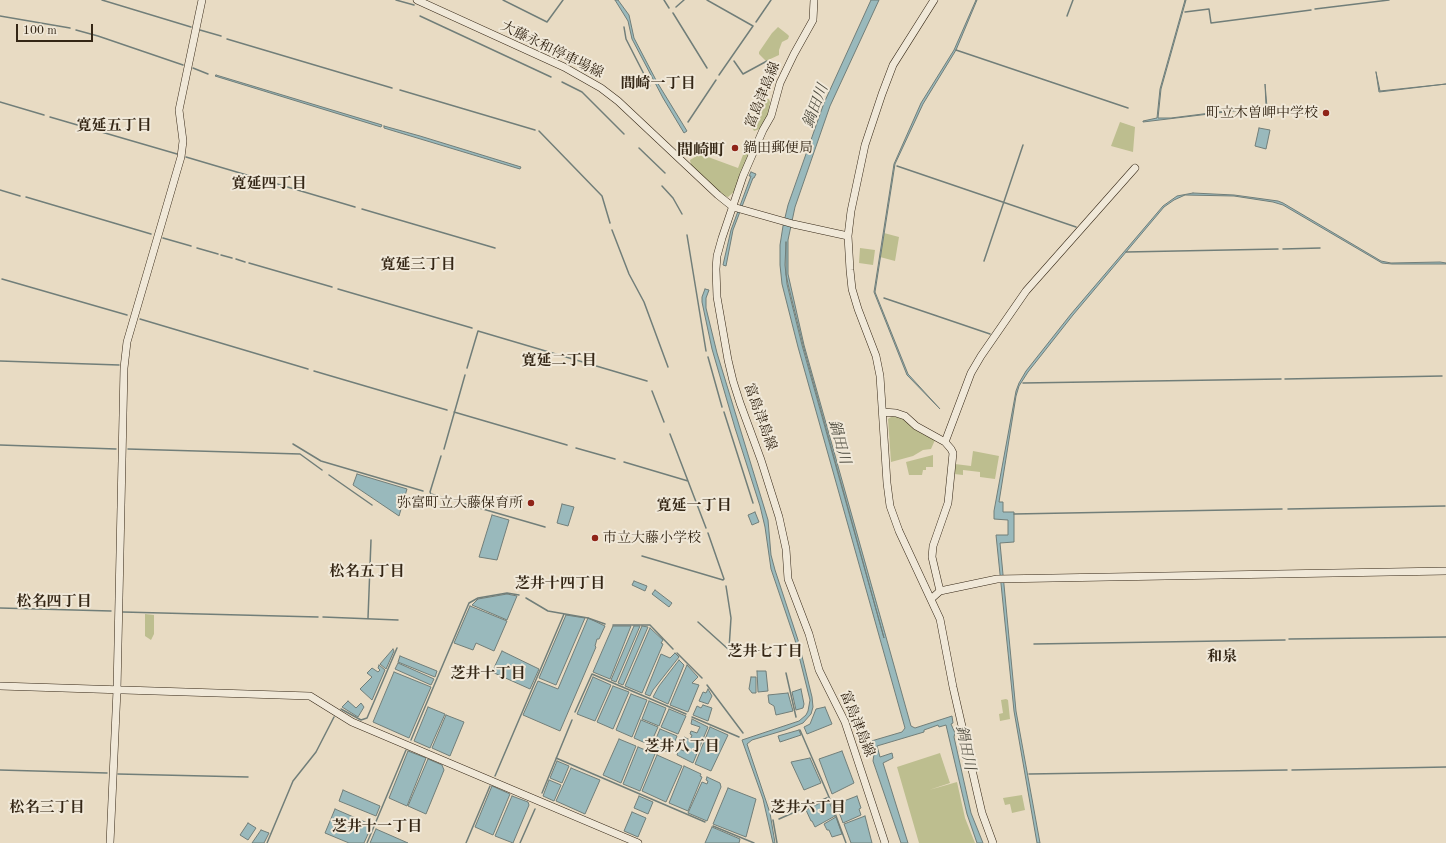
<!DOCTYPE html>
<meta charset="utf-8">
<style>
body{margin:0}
#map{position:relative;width:1446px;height:843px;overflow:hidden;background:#e8dbc3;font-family:"Old Standard TT",serif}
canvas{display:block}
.scale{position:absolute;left:16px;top:24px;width:77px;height:18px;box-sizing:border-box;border:2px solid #342615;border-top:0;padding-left:5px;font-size:12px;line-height:14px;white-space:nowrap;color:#342615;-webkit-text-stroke:3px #f0e8d8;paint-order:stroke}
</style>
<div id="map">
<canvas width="1446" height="843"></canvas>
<div class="scale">100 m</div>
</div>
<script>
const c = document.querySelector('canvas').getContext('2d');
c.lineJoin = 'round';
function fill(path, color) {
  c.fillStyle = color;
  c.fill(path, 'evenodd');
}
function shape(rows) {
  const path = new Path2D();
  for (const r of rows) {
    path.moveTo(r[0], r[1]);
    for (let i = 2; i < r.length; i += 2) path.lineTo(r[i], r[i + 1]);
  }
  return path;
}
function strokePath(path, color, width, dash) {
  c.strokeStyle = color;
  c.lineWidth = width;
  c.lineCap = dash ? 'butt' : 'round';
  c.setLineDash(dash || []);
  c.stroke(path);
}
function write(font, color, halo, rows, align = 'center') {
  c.font = font + ' "Old Standard TT","Noto Serif JP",serif';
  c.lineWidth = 4;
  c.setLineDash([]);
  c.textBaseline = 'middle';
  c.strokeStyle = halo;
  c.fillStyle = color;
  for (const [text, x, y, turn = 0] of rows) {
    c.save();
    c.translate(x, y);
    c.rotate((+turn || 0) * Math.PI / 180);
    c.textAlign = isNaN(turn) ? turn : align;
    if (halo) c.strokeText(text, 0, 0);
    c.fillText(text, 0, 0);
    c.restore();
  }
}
fill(shape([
 [778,27,787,34,789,36,788,39,782,42,779,50,779,55,766,61,759,54,759,52,772,33],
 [767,99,769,99,770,102,768,116,760,129,754,131,751,125,753,122,751,116,760,113],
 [1120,122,1135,127,1133,152,1111,146],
 [721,144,722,145,719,154,710,151,709,148,711,147],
 [752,151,735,191,728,197,722,195,691,165,690,160,700,154,738,168,743,155],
 [884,233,899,237,895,261,880,257],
 [860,248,875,250,873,265,859,263],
 [894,415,899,415,923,434,935,440,931,449,923,450,913,456,891,462,888,419],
 [973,451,999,456,995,479,980,477,980,472,963,470,963,475,954,474,955,464,971,466],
 [933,455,933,467,926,467,926,470,923,470,922,475,909,475,906,462],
 [145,614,154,615,154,634,151,640,145,636],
 [1006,699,1008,700,1010,719,1000,721,999,714,1003,713,1001,700],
 [940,753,950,783,929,790,957,782,965,818,975,843,919,843,897,767],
 [1022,795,1025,810,1012,813,1010,804,1005,805,1003,798]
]), '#bdbe8f');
const water = shape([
 [615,0,618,0,629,15,634,38,657,82,687,131,684,133,663,98,632,39,628,21,615,0],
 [871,0,879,0,830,106,795,207,788,240,788,274,804,345,911,726,915,728,952,716,953,723,951,724,955,733,954,737,971,813,983,843,977,843,967,814,946,725,939,727,938,725,924,730,924,732,877,746,880,757,892,753,893,758,883,763,908,843,901,843,873,761,874,754,872,748,870,748,868,742,902,732,905,728,798,347,782,284,780,265,780,245,783,226,788,205,824,103,871,0],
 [786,242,786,274,788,284,803,345,884,638,802,345,787,284,785,265,786,242],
 [976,0,977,0,956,50,923,104,895,164,875,292,908,374,940,409,907,375,874,292,894,164,921,103,954,50,976,0],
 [1185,0,1186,0,1161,89,1158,118,1171,118,1266,106,1265,84,1267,107,1143,122,1143,121,1157,118,1160,89,1185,0],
 [1376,72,1380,91,1446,84,1379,92,1376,72],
 [216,75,382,125,381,127,215,76,216,75],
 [384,126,420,136,521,167,520,169,384,128,384,126],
 [1259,128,1270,130,1266,149,1255,146,1259,128],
 [751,172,756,174,754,178,753,178,733,230,726,266,723,265,731,230,751,176,749,176,751,172],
 [1193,193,1234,195,1278,201,1283,203,1381,261,1391,263,1440,262,1446,263,1446,264,1392,264,1382,263,1283,205,1273,202,1234,196,1185,195,1174,200,1164,207,1073,315,1028,372,1019,386,1016,396,999,502,1003,502,1003,512,1014,512,1014,542,1000,543,1016,711,1040,843,1037,843,1014,711,996,535,1008,535,1008,520,994,519,994,511,1016,391,1019,383,1026,371,1071,314,1163,206,1177,196,1193,193],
 [705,289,709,290,706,298,706,308,717,353,768,520,771,555,775,570,798,640,812,697,813,707,811,714,803,723,785,730,752,740,747,744,770,813,775,843,773,843,763,799,742,740,799,721,806,715,808,711,810,700,795,640,771,569,765,527,760,506,735,428,712,349,702,302,702,297,705,289],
 [357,474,407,489,399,516,353,485,357,474],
 [562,504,574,507,568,526,557,523,562,504],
 [755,512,759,522,752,525,748,515,755,512],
 [492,515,509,520,497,560,479,557,492,515],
 [634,581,647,586,645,591,632,585,634,581],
 [655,590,672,603,669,607,652,594,655,590],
 [507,594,517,596,507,620,472,605,478,599,507,594],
 [470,606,507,621,494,651,476,643,473,650,454,643,470,606],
 [566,615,585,618,556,685,539,678,566,615],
 [588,618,605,626,599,639,597,639,595,646,596,647,560,731,523,715,538,681,558,689,588,618],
 [613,626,631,626,610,679,593,672,613,626],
 [634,626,640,626,616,682,611,680,634,626],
 [642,626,648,627,623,685,618,683,642,626],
 [650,628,663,640,661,643,663,644,642,693,625,686,650,628],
 [393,649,394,651,386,669,380,664,393,649],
 [502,651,539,669,530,689,492,672,502,651],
 [675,653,679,657,653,690,650,696,645,694,661,654,670,658,675,653],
 [400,656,437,671,435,677,398,662,400,656],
 [679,660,684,665,668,704,653,697,659,686,679,660],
 [398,663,434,679,431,685,395,669,398,663],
 [379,665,385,670,372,700,360,689,372,677,367,673,372,668,378,672,380,670,378,668,379,665],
 [687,665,698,677,692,683,699,685,688,712,670,705,687,665],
 [757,671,766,671,768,691,758,692,757,671],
 [394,672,431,687,409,738,373,722,394,672],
 [593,677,611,685,595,721,577,714,593,677],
 [751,677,756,677,756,693,752,693,749,689,751,677],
 [613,686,629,692,613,729,597,722,613,686],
 [708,689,712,696,708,704,699,701,703,692,706,693,708,689],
 [801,689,804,704,803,708,796,710,792,692,801,689],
 [788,693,793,711,776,715,774,706,769,703,768,695,788,693],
 [631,694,647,700,632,737,616,730,631,694],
 [348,701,356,708,361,703,364,707,358,717,342,707,348,701],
 [649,701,666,708,659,726,642,719,649,701],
 [703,705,712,708,708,721,693,715,697,706,701,708,703,705],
 [428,707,445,714,430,748,414,741,428,707],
 [825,707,832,724,807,734,804,727,810,724,816,709,825,707],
 [669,709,686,716,678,734,661,727,669,709],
 [446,715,464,722,450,756,432,748,446,715],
 [692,719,708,727,693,763,677,755,679,749,684,751,686,746,681,744,684,737,690,740,692,735,690,734,691,731,697,733,700,727,691,724,692,719],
 [641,720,658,727,650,745,634,738,641,720],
 [710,727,728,735,711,771,695,764,710,727],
 [660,729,677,736,671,751,668,752,653,746,660,729],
 [799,730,801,735,780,742,778,736,799,730],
 [619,739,636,746,621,783,603,775,619,739],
 [638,747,655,754,640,791,623,784,638,747],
 [408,751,426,758,407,806,389,798,408,751],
 [842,751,854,783,832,794,819,759,842,751],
 [657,755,682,766,666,802,642,791,657,755],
 [810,758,821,783,804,790,791,762,810,758],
 [428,759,442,765,444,770,426,814,408,806,428,759],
 [557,761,569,766,562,783,550,778,557,761],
 [684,766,701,774,700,776,702,777,688,811,669,803,684,766],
 [571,768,600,780,585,814,556,801,571,768],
 [707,777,720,783,721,787,707,821,688,813,702,782,707,784,708,781,706,780,707,777],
 [549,780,561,785,554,801,543,796,549,780],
 [492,786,510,794,493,835,475,827,492,786],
 [728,788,756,799,746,837,713,824,728,788],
 [343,790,380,806,376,816,339,801,343,790],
 [512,796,528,802,529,805,513,843,495,836,512,796],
 [639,796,653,802,648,814,634,808,639,796],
 [857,796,861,808,859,809,861,815,843,823,836,804,857,796],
 [828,799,835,816,815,827,812,821,811,821,806,810,828,799],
 [335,809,372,825,364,843,349,843,325,833,335,809],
 [632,812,646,818,638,837,624,831,632,812],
 [865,816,872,843,851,843,844,824,865,816],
 [836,817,842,834,832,837,829,830,827,830,824,824,836,817],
 [248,823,256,828,248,840,240,835,248,823],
 [712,827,740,839,739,843,705,843,712,827],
 [376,829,408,843,370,843,376,829],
 [261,830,269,833,264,843,252,843,261,830]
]);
fill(water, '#99b9bc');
strokePath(water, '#717e79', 1);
strokePath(shape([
 [102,0,191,27],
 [396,0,414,5],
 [503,0,547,22,563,0],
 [664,0,669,8],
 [707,0,753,26,719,75],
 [676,7,684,0],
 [1315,9,1389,0],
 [1185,12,1209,9,1211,23,1311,10],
 [673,13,707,68],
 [0,16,70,28],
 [420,16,551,77],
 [1067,16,1073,0],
 [756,22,771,0],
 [624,27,626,39,650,86],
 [76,30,98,36,183,65],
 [200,30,221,36],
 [227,39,392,88],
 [956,50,1128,108],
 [734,61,743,74,767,61],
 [193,68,208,74],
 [562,82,582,92,624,134],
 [400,90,535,130],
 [0,102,44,115],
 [50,117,177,154],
 [688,122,716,80],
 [539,131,602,196,610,223],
 [639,148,665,173],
 [186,157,355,207],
 [897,166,1076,227],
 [662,186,673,198,682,214],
 [0,190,20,196],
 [26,197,151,234],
 [362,209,495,248],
 [612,230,629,274,644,302,668,367],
 [687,235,706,351],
 [163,238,191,246],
 [197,248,218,254],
 [1283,249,1320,248],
 [1126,252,1278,249],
 [221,255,232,258],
 [236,259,245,262],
 [984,261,1023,145],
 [249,263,332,287],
 [2,279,127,315],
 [338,289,472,328],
 [884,298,990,334],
 [140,319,308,369],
 [708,357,722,407],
 [0,361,119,365],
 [467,368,478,331,647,381],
 [314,371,447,410],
 [1285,379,1442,376],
 [1023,383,1281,379],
 [652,391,664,422],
 [454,412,567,445],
 [724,412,753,503],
 [670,434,706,528],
 [293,444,321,461,423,491],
 [0,445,116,449],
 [576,448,615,459],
 [128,449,300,454,322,470],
 [444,449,465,375],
 [441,456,430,492,431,494,545,527],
 [624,462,688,481],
 [329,475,372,505],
 [1288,509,1445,506],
 [1014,514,1282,509],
 [642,556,723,580,724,579,708,533],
 [526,598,548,611,588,618,605,624],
 [0,608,111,611],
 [123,612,318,617],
 [323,617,398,620],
 [368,618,371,540],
 [698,622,728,649,729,649,731,618,726,586],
 [613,625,650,625,673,649],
 [1289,639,1446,637],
 [1034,644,1285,640],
 [677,653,702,678],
 [786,673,796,717],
 [707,685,743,733],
 [341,709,361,720,367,718,397,648],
 [575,712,592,674,686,714],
 [692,717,739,737],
 [411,740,469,603,478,598,507,593,519,595],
 [556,758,705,822],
 [0,770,107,773],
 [1292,770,1446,767],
 [118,774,248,777],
 [1029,774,1287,770],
 [495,776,564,614],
 [542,793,572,720],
 [829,797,846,843],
 [779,819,829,797,800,730],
 [773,820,777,843],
 [713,826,754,843],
 [267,843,293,781,316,752,334,717],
 [367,843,406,750],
 [466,843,490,786],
 [520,843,535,809]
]), '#717e79', 1.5);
const secondary = shape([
 [417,0,564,67,601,88,618,101,718,195,733,207,793,224,848,236],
 [814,0,813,20,794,54,780,83,771,116,763,130,743,176,722,238,717,256,716,269,717,297,728,360,733,381,740,403,761,460,779,517,786,549,788,579,809,634,819,670,845,722,885,843],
 [934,0,893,65,882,94,865,145,851,211,848,236,850,270,852,289,858,309,876,356,880,376,887,483,890,506,899,531,940,619,953,687,978,796,982,813,993,843],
 [883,412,896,413,905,416,916,426,945,442,951,449,953,453,948,503,933,546,932,557,940,591],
 [945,442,971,373,981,356,1026,291,1135,168],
 [931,599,940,591,997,579,1446,571],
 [0,686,310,696,352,722,638,843],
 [110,843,117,690,124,368,127,342,181,157,183,141,179,110,202,0]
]);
strokePath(secondary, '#342615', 8);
strokePath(secondary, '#f0e8d8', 7);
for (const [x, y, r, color] of [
 [1326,113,4,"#8f2418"],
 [735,148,4,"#8f2418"],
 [531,503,4,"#8f2418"],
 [595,538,4,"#8f2418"]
]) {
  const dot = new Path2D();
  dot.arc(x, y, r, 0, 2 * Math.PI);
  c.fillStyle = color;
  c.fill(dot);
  strokePath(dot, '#f0e8d8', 1.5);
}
write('14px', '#342615', '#f0e8d8', [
 ["大藤永和停車場線",552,50,26],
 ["富島津島線",763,95,-68],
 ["富島津島線",760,417,70],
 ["富島津島線",857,724,68]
]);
write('14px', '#342615', '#f0e8d8', [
 ["町立木曽岬中学校",1318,113],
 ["鍋田郵便局",743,148,"left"],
 ["弥富町立大藤保育所",523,503],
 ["市立大藤小学校",603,538,"left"]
], 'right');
write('bold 15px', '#342615', '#f0e8d8', [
 ["間崎一丁目",658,84],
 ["寛延五丁目",114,126],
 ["寛延四丁目",269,184],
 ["寛延三丁目",418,265],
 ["寛延二丁目",559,361],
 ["寛延一丁目",694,506],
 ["松名五丁目",367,572],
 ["芝井十四丁目",560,584],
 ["松名四丁目",54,602],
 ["芝井七丁目",765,652],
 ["和泉",1222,657],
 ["芝井十丁目",488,674],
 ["芝井八丁目",682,747],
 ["松名三丁目",47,808],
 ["芝井六丁目",808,808],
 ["芝井十一丁目",377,827]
]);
write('italic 15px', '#4d4b3f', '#f0e8d8', [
 ["鍋田川",816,106,-69],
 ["鍋田川",839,442,75],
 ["鍋田川",965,748,78]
]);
write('bold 16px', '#342615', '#f0e8d8', [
 ["間崎町",701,151]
]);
</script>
